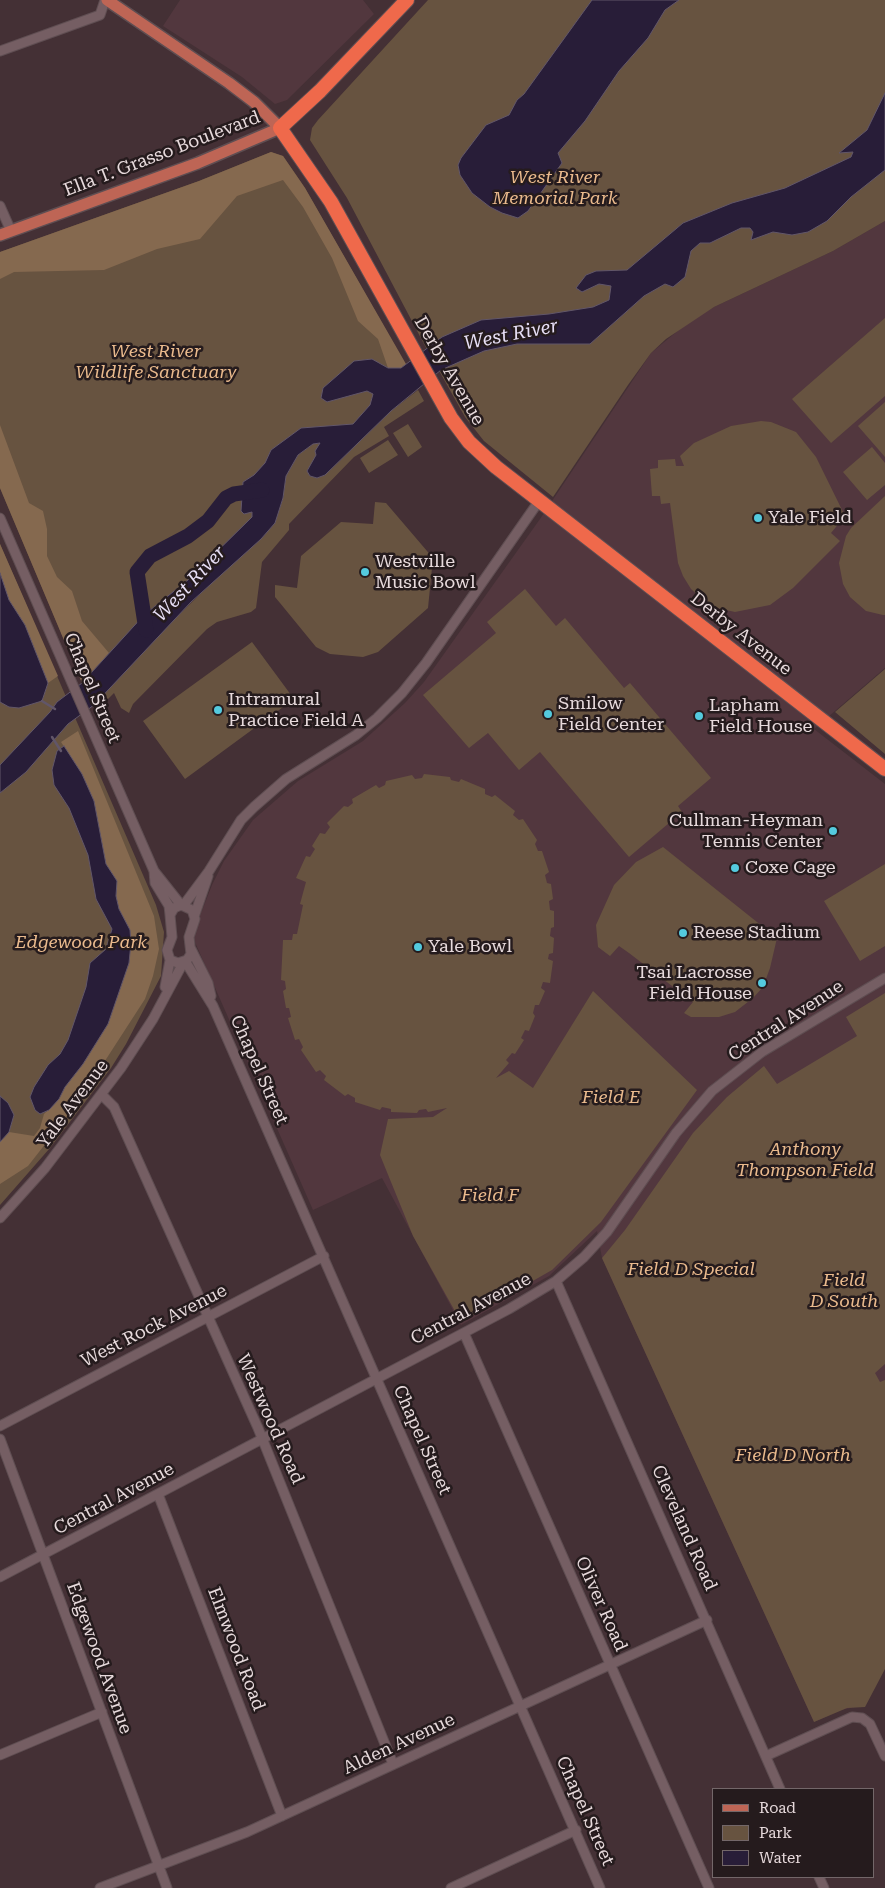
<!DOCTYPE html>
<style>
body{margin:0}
#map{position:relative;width:885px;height:1888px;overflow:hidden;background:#443035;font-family:"Roboto Serif",serif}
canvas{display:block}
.legend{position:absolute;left:712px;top:1788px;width:162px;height:90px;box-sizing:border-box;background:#251b1d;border:1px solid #736769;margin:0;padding:6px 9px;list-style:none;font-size:15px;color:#e7dadc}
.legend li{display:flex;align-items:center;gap:10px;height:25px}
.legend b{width:25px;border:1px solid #736769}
</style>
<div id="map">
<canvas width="885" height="1888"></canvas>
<ul class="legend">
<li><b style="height:6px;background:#be6555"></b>Road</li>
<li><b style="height:14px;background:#675340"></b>Park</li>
<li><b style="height:14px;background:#281d38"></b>Water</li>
</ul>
</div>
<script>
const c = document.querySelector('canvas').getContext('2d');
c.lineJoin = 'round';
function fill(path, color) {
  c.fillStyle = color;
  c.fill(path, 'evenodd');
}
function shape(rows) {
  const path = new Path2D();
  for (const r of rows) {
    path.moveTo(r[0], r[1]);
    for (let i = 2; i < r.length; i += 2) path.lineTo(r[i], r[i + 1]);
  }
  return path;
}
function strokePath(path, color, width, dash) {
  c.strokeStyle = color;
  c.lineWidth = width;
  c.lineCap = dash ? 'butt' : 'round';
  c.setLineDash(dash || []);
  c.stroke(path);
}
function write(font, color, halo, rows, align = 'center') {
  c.font = font + ' "Roboto Serif",serif';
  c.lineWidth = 5;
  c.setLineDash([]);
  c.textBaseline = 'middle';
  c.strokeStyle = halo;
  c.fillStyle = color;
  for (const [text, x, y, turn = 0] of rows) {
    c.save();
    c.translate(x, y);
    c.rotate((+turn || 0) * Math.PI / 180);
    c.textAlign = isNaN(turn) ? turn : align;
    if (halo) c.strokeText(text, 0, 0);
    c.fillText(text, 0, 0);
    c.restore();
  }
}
fill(shape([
 [180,0,363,0,374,14,287,100,275,104,242,77,163,26],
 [885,221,885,668,814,729,885,784,885,1668,855,1707,841,1710,814,1722,602,1258,597,1231,549,1276,461,1325,382,1178,313,1210,194,940,193,933,212,885,224,861,253,820,298,781,363,741,405,703,424,682,540,519,651,353,692,319,714,307,833,251]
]), '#52373e');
fill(shape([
 [428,0,885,0,885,221,833,251,714,307,666,339,651,353,628,385,553,497,484,441,465,417,424,344,347,198,310,140,312,128,318,120],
 [271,152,283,156,305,188,411,374,364,425,309,437,283,454,260,518,86,692,0,488,0,252,199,181],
 [885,318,885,396,831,443,792,399],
 [418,390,424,401,384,427,389,436,354,457,289,524,289,530,262,562,256,608,251,612,217,622,207,629,133,704,129,713,121,708,114,693,95,712,94,705,159,634,223,572,261,539,275,523,283,498,286,476,298,455,313,444,320,443,317,455,307,471,310,476,317,478,325,475,391,411],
 [885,402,885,457,858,426],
 [761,421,771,422,796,432,816,457,845,516,831,533,840,541,793,588,770,605,735,612,717,608,702,599,691,589,683,576,678,563,670,503,661,504,660,496,652,496,650,469,658,468,658,460,675,459,676,466,684,466,680,456,694,443,731,426],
 [408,424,422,447,408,457,393,433],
 [388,440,398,455,369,473,360,458],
 [872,447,885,463,885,485,867,500,843,472],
 [885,496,885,615,883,615,866,611,850,597,843,584,839,563,846,536,851,528],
 [375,502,386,503,433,558,428,608,378,652,363,657,330,654,316,647,280,603,275,597,275,585,297,588,301,556,341,522,373,524],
 [0,544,156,905,164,932,161,976,126,1044,111,1068,50,1148,0,1205],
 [525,589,556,626,565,618,624,688,630,683,711,778,678,806,682,812,629,857,540,752,519,770,488,733,469,748,423,695,496,633,487,622],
 [252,642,294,699,185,779,143,721],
 [885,669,885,754,835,712],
 [424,774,450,777,451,780,459,782,461,779,485,789,485,794,492,797,495,795,515,811,513,815,519,820,523,819,537,840,535,844,538,851,542,851,549,872,545,875,547,883,551,884,553,899,549,901,550,910,554,911,554,927,551,928,550,936,554,938,553,953,549,954,548,959,553,961,550,983,543,982,541,988,545,991,539,1005,535,1005,533,1013,535,1016,529,1031,525,1030,521,1038,524,1040,515,1054,512,1053,506,1060,509,1063,496,1078,509,1071,533,1088,593,991,697,1090,601,1222,552,1270,461,1322,413,1236,380,1155,388,1119,433,1117,447,1108,428,1112,426,1109,419,1110,417,1113,391,1112,391,1109,382,1107,380,1110,355,1102,355,1098,348,1094,345,1096,324,1080,326,1076,320,1070,316,1072,301,1050,303,1047,299,1039,295,1040,288,1018,291,1017,289,1008,286,1008,283,991,286,989,285,981,281,980,283,940,292,940,293,934,297,934,303,905,300,904,306,882,296,878,306,856,310,857,315,849,312,846,320,833,325,834,330,827,327,823,344,806,348,807,353,803,352,799,376,785,379,788,385,785,386,781,412,775,415,779,422,778],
 [663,847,777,938,770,968,763,987,753,998,735,1012,719,1017,691,1017,684,1013,693,1002,629,953,619,946,610,956,598,947,596,925,614,885,636,862],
 [885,864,885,946,860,961,824,901],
 [885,993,885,1364,875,1373,880,1382,885,1380,885,1669,865,1707,847,1708,814,1722,602,1258,625,1230,693,1133,727,1097,764,1066,777,1084,857,1036,846,1017]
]), '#675340');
fill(shape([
 [271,152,283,156,305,188,406,364,402,368,388,368,378,339,358,321,332,258,303,207,283,180,237,196,200,239,157,249,104,270,14,272,0,279,0,252,199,181],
 [0,425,29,503,43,511,47,529,47,556,57,577,72,591,82,621,109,653,82,683,0,488],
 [0,544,58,676,48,683,25,625,9,600,0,573],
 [78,731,154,916,159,949,153,976,145,999,79,1101,28,1166,0,1184,0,1142,9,1132,34,1136,40,1128,44,1114,59,1099,65,1087,83,1064,108,1024,129,963,130,930,119,909,116,896,117,881,106,864,94,801,82,774,61,742]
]), '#85694f');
const water = shape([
 [592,0,679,0,665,10,648,38,619,71,585,121,558,153,562,163,528,211,518,218,502,213,490,207,472,193,460,175,458,165,461,158,486,125,509,115,517,100,524,94,592,0],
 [885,93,885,170,851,197,827,221,808,232,792,235,773,232,751,240,753,232,750,228,741,228,710,243,700,243,691,251,685,277,673,287,665,284,644,296,590,344,517,344,484,351,441,370,391,411,325,475,317,478,310,476,307,471,316,455,315,451,320,443,313,444,298,455,286,476,283,498,275,523,261,539,191,602,94,705,68,724,26,772,0,793,0,765,50,712,57,702,82,683,144,615,188,580,252,517,252,512,244,514,241,511,243,482,254,475,265,463,271,450,301,428,353,424,370,405,373,394,367,391,327,402,321,398,323,388,354,361,372,359,388,368,401,368,442,337,481,320,549,314,593,307,609,300,611,286,599,284,582,292,576,288,586,275,596,271,627,270,683,223,732,203,785,188,851,157,853,152,839,153,867,130,885,93],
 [0,573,9,600,25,625,48,683,42,701,19,708,9,707,0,702,0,573],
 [64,746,82,774,94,801,106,864,117,881,116,896,119,909,130,930,131,943,129,963,108,1024,83,1064,65,1087,59,1099,49,1110,40,1114,35,1110,30,1097,34,1087,48,1065,60,1054,68,1040,86,987,90,963,106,949,112,929,96,899,88,855,69,808,54,785,52,770,57,751,64,746],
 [0,1096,8,1103,14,1115,9,1132,0,1142,0,1096]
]);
fill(water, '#281d38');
strokePath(water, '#615669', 1);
strokePath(shape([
 [42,701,55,709],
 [52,737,61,751]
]), '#615669', 2.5);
strokePath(shape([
 [146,630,137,572,150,556,188,536,208,521,226,498,234,494,262,490]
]), '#281d38', 15);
const minor = shape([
 [0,51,100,15,105,0],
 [0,206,11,231],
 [0,518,154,871,181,905],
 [154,871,155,883,169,906,170,915],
 [181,905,192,910,195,919,189,937,191,954,187,960,178,963,170,960,167,950,172,937,170,915,174,908,181,905],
 [183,906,209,871,241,820,254,807,286,779,356,735,377,718,402,693,426,663,539,501],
 [195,914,208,876],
 [191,949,208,983,211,996],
 [185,961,213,1006,600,1888],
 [165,987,170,960],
 [102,1095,114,1107,258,1428,393,1764],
 [0,1218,45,1168,121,1068,153,1019,183,963],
 [556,1281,780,1789],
 [464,1333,709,1888],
 [0,1426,324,1256],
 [0,1439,167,1888],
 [158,1494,282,1816],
 [0,1577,509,1309,556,1281,584,1257,607,1232,676,1133,712,1091,762,1052,885,978],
 [0,1755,102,1712],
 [766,1756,852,1717,862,1718,870,1724,885,1756],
 [819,1877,824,1888],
 [100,1888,247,1832,707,1620],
 [451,1888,576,1830]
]);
const major = shape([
 [0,235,198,163,280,128,254,102,229,83,107,0]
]);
const highway = shape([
 [407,0,320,91,280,128,331,202,451,418,469,442,496,467,885,769]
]);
strokePath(minor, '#5f4e52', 11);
strokePath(major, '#5f4e52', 14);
strokePath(highway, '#5f4e52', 16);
strokePath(minor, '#755e63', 9);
strokePath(major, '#be6555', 11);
strokePath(highway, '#ef694b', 14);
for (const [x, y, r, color] of [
 [758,518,5,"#54cade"],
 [365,572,5,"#54cade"],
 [218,710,5,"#54cade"],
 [548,714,5,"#54cade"],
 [699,716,5,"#54cade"],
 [833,831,5,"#54cade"],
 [735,868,5,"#54cade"],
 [683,933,5,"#54cade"],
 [418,947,5,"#54cade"],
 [762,983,5,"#54cade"]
]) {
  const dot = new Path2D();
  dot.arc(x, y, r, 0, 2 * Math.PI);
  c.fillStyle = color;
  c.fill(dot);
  strokePath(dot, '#251b1d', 2);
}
write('18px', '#e7dadc', '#251b1d', [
 ["Ella T. Grasso Boulevard",162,154,-21],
 ["Derby Avenue",449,371,60],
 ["Derby Avenue",741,634,38],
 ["Chapel Street",92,688,67],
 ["Central Avenue",786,1021,-33],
 ["Chapel Street",259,1070,66],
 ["Yale Avenue",73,1104,-53],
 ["Central Avenue",471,1309,-28],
 ["West Rock Avenue",154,1326,-27],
 ["Westwood Road",270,1419,66],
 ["Chapel Street",422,1440,66],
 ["Central Avenue",114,1499,-28],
 ["Cleveland Road",684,1528,66],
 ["Oliver Road",601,1604,66],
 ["Elmwood Road",236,1649,69],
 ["Edgewood Avenue",99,1658,70],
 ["Alden Avenue",399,1744,-25],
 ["Chapel Street",585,1811,66]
]);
write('italic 18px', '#eaba8d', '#251b1d', [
 ["West River",555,178],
 ["Memorial Park",555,199],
 ["West River",156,352],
 ["Wildlife Sanctuary",156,373],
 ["Edgewood Park",81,943],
 ["Field E",611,1098],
 ["Anthony",805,1150],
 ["Thompson Field",805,1171],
 ["Field F",490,1196],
 ["Field D Special",691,1270],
 ["Field",844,1281],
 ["D South",844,1302],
 ["Field D North",793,1456]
]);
write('18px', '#e7dadc', '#251b1d', [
 ["Yale Field",768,518],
 ["Westville",375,562],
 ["Music Bowl",375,583],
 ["Intramural",228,700],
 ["Practice Field A",228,721],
 ["Smilow",558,704],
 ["Field Center",558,725],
 ["Lapham",709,706],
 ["Field House",709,727],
 ["Cullman-Heyman",823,821,"right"],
 ["Tennis Center",823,842,"right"],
 ["Coxe Cage",745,868],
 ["Reese Stadium",693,933],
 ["Yale Bowl",428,947],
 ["Tsai Lacrosse",752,973,"right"],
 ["Field House",752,994,"right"]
], 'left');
write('italic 19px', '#e7dff6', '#251b1d', [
 ["West River",511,335,-11],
 ["West River",190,584,-47]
]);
</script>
